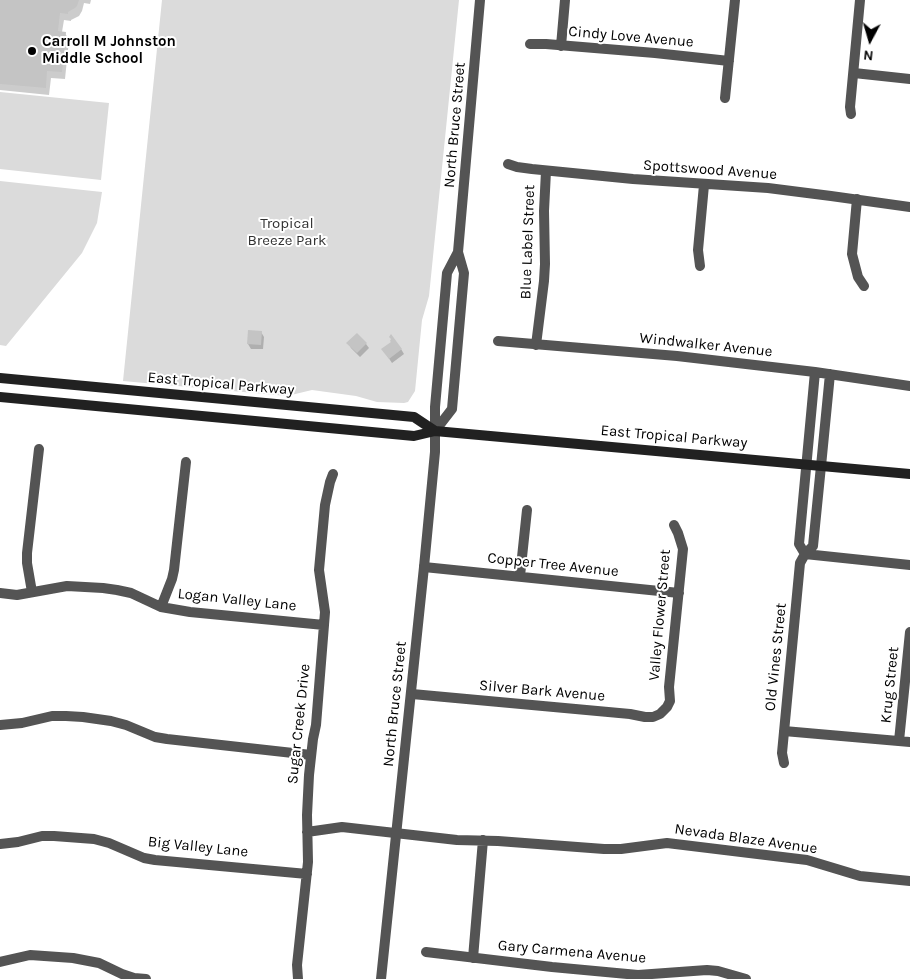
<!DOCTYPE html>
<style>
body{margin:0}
#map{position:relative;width:910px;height:979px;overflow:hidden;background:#fff;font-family:Karla,sans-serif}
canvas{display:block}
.north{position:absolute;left:845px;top:15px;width:50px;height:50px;-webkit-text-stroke:4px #fff;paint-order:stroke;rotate:186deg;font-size:14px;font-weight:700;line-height:20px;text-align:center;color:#000}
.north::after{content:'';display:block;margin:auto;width:18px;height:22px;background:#000;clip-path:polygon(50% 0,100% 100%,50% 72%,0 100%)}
</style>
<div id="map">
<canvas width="910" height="979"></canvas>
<div class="north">N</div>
</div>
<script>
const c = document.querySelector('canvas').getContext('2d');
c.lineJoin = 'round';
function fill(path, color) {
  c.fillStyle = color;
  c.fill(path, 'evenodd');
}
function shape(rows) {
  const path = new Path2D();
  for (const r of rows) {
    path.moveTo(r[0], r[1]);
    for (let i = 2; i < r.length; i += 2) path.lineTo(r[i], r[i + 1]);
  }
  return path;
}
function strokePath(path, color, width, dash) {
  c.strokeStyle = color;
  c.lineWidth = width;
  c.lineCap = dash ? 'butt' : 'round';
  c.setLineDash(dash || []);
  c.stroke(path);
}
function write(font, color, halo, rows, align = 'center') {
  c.font = font + ' Karla,sans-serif';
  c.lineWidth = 4;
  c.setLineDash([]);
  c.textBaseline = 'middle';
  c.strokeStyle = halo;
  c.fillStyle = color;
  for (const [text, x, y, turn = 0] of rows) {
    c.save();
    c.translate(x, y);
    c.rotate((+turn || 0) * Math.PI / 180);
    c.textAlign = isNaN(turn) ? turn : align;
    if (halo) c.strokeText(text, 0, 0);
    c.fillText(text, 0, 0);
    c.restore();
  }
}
fill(shape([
 [162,0,459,0,429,296,422,320,415,391,408,402,404,403,377,402,356,396,312,390,287,396,123,381],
 [0,92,109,103,101,180,0,169],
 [0,181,102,192,97,223,82,253,6,346,0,345]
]), '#dbdbdb');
fill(shape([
 [0,0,91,0,90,4,84,3,82,11,79,16,71,20,71,21,64,20,62,32,65,33,69,40,65,79,51,78,49,95,0,90],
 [261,332,264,337,263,349,251,349,248,344],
 [348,343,366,344,369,348,360,357,351,348],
 [401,349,404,354,392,363,386,354]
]), '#0003');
fill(shape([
 [0,0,79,0,77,6,75,8,68,12,68,14,60,13,58,31,66,32,62,72,47,71,46,88,0,84],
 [248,330,262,331,261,345,247,344],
 [357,333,367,343,357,353,346,343],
 [391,334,402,349,389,359,381,349,391,342,390,341,391,339,389,337]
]), '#c4c4c4');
strokePath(shape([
 [530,44,546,44,655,53,729,61],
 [561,46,565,0],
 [854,73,910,79],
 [725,98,735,0],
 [851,114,850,107,860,0],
 [508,164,517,167,532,169,633,179,768,188,831,196,910,207],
 [857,199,852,254,858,277,864,286],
 [700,266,698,250,704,185],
 [498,341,677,356,815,372,910,386],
 [536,345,544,281,545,264,544,211,546,171],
 [805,554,799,544,815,372],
 [805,554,910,565],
 [424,567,679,593],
 [520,576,527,510],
 [32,592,27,563,27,553,39,449],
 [0,593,17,595,67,586,103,588,117,590,131,593,161,607,190,612,324,625],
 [161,607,172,579,174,570,186,462],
 [412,694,630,714,645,717,653,717,660,714,667,707,670,701,669,687,683,549,678,533,674,525],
 [0,725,22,723,52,716,66,716,83,717,111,721,126,725,155,737,167,739,311,755],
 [784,731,910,742],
 [899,741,910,632],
 [784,763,782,753,800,563,805,554,813,546,821,466,830,374],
 [307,832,342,827,457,840,498,841,604,849,621,849,667,843,807,860,860,876,910,881],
 [0,844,18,842,42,836,54,836,94,839,109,843,144,858,155,860,307,874],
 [426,952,552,967,638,975,707,970,718,971,746,979],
 [473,958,483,840],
 [0,962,30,955,73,958,99,963,122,974,134,978,146,979],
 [298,979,297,965,308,862,307,815,309,775,313,739,316,725,324,625,325,612,319,570,325,505,330,482,333,474]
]), '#545454', 10);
strokePath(shape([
 [435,431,452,409,464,273,458,252,480,0],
 [381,979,424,567,435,452,435,407,447,273,458,252]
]), '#545454', 10);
strokePath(shape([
 [0,378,414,417,435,431],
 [0,397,414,436,435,431,910,474]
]), '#212121', 10);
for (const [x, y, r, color] of [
 [32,51,5,"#000"]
]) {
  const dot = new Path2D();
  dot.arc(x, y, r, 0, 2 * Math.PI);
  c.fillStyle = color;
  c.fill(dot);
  strokePath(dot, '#fff', 2);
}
write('15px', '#000', '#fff', [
 ["Cindy Love Avenue",631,37,5],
 ["North Bruce Street",455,125,-85],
 ["Spottswood Avenue",710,170,4],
 ["Blue Label Street",528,242,-88],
 ["Windwalker Avenue",706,345,6],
 ["East Tropical Parkway",221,384,5],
 ["East Tropical Parkway",674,437,5],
 ["Copper Tree Avenue",553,565,6],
 ["Logan Valley Lane",237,600,6],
 ["Valley Flower Street",660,615,-85],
 ["Old Vines Street",776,657,-84],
 ["Krug Street",890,685,-84],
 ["Silver Bark Avenue",542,691,5],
 ["North Bruce Street",395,704,-84],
 ["Sugar Creek Drive",299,724,-84],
 ["Nevada Blaze Avenue",746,839,8],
 ["Big Valley Lane",198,847,6],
 ["Gary Carmena Avenue",572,952,5]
]);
write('bold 15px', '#000', '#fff', [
 ["Carroll M Johnston",42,42],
 ["Middle School",42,59]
], 'left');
write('15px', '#323232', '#fff', [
 ["Tropical",287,224],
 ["Breeze Park",287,241]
]);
</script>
